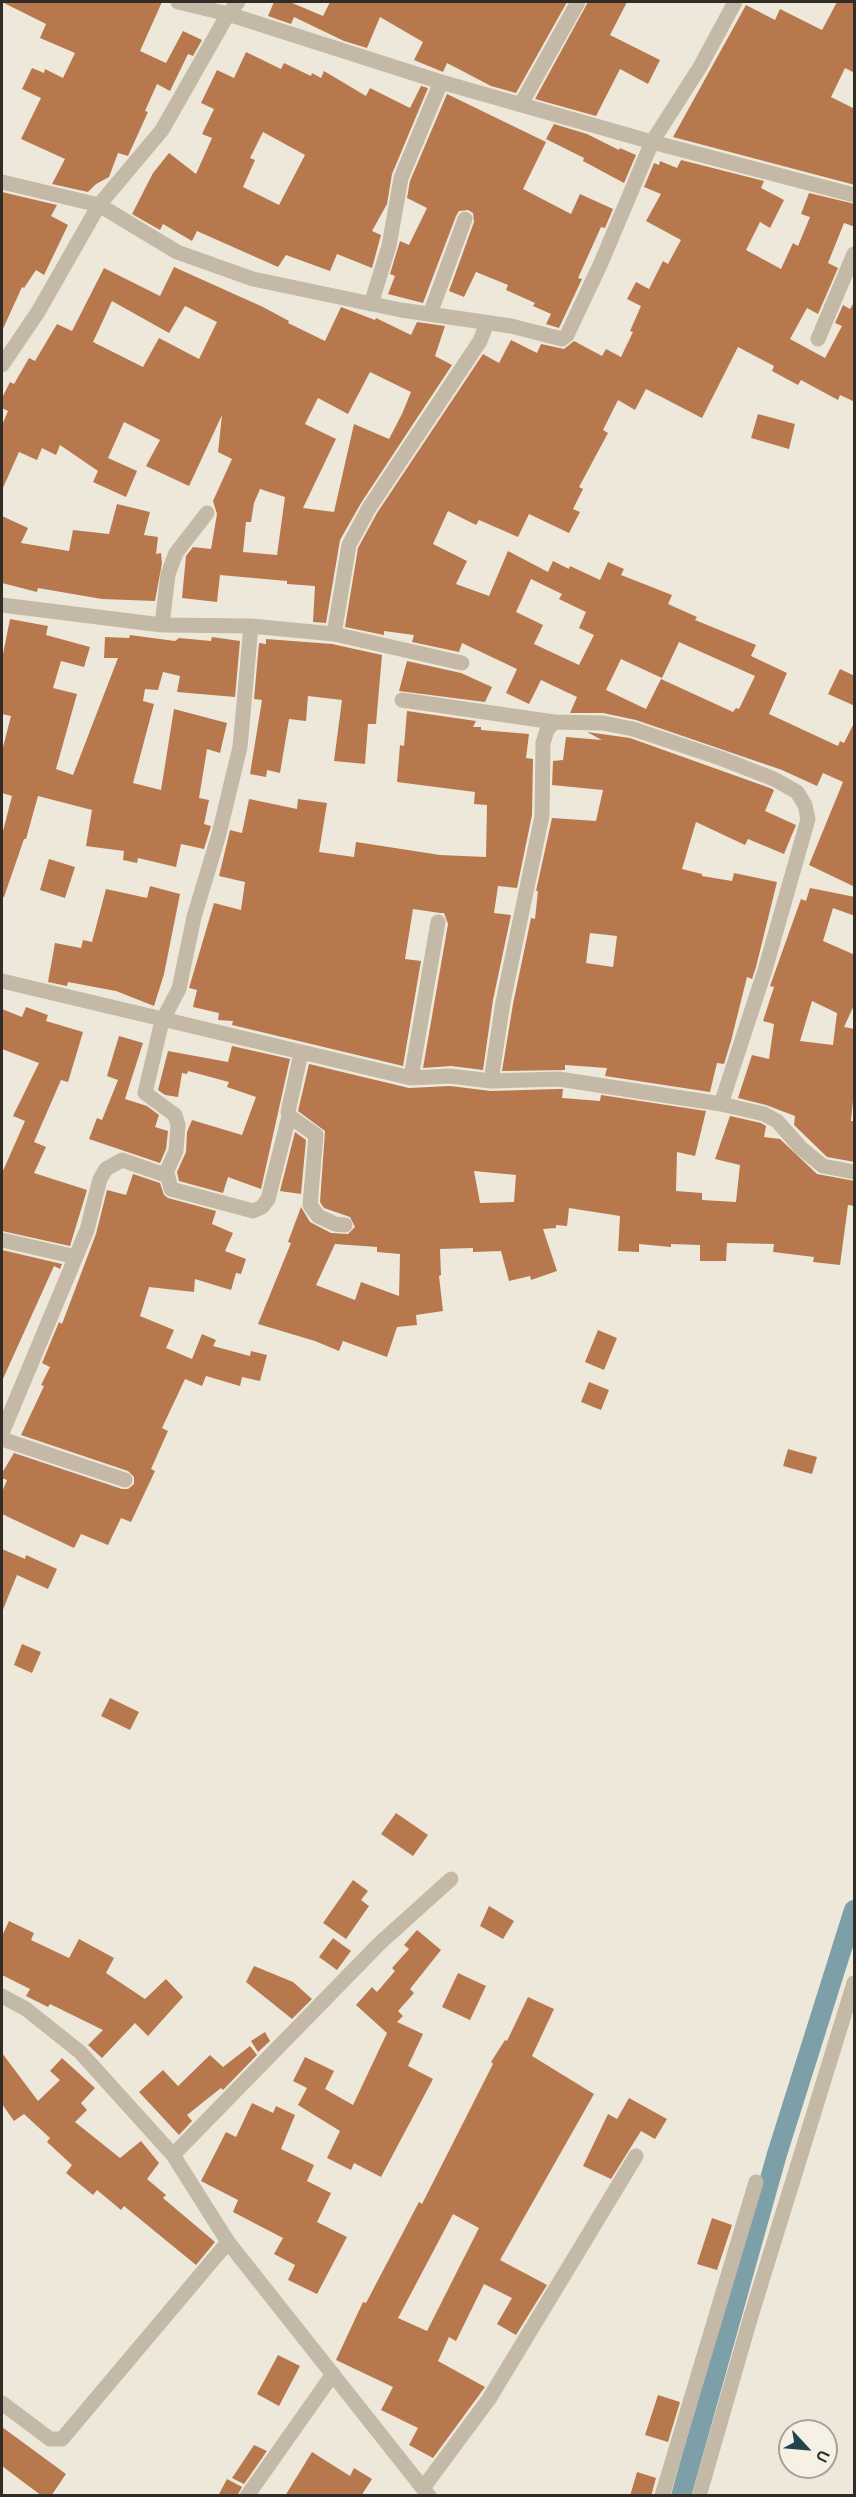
<!DOCTYPE html>
<style>
body{margin:0}
#map{position:relative;width:856px;height:2497px;overflow:hidden;background:#eee8da;font-family:"DM Sans",sans-serif}
canvas{display:block}
.frame{position:absolute;inset:0;border:3px solid #322c27;pointer-events:none}
.north{position:absolute;left:778px;top:2419px;width:60px;height:60px;box-sizing:border-box;background:#f6f1e5;border:2px solid #a8a299;border-radius:50%;rotate:116deg;font-size:16px;font-weight:700;line-height:24px;text-align:center;color:#322c27}
.north::after{content:'';display:block;margin:auto;width:21px;height:27px;background:#21444e;clip-path:polygon(50% 0,100% 100%,50% 72%,0 100%)}
</style>
<div id="map">
<canvas width="856" height="2497"></canvas>
<div class="frame"></div>
<div class="north">U</div>
</div>
<script>
const c = document.querySelector('canvas').getContext('2d');
c.lineJoin = 'round';
function shape(rows) {
  const path = new Path2D();
  for (const r of rows) {
    path.moveTo(r[0], r[1]);
    for (let i = 2; i < r.length; i += 2) path.lineTo(r[i], r[i + 1]);
  }
  return path;
}
function strokePath(path, color, width, dash) {
  c.strokeStyle = color;
  c.lineWidth = width;
  c.lineCap = dash ? 'butt' : 'round';
  c.setLineDash(dash || []);
  c.stroke(path);
}
function fill(path, color) {
  c.fillStyle = color;
  c.fill(path, 'evenodd');
}
strokePath(shape([
 [681,2496,777,2154,854,1910]
]), '#7c9fa8', 20);
fill(shape([
 [2,2,162,2,140,51,166,63,183,31,202,40,193,56,188,54,170,91,157,84,145,111,148,112,128,156,118,153,109,177,96,184,88,192,52,184,65,159,21,139,41,98,22,89,32,68,44,73,45,69,63,78,75,53,40,38,46,24],
 [274,2,290,2,323,16,330,2,567,2,516,93,491,86,447,63,443,72,414,60,423,42,380,17,367,48,344,41,294,17,291,24,268,16],
 [588,2,627,2,610,35,660,60,648,84,620,69,596,116,535,99],
 [837,2,855,2,855,73,845,68,831,97,855,109,855,185,673,137,746,5,775,20,780,9,822,30],
 [246,52,281,69,284,63,311,76,312,73,321,78,324,71,366,96,370,88,410,108,421,86,428,88,392,174,387,204,372,231,381,235,372,268,337,254,330,271,286,255,278,267,197,231,192,241,163,224,160,230,132,214,153,173,169,153,196,174,212,138,202,134,214,109,201,103,217,70,234,78],
 [263,132,305,155,279,205,243,187,255,160,250,158],
 [447,94,546,142,523,189,571,214,580,194,613,209,605,228,601,227,578,278,582,279,559,328,546,324,551,314,533,306,535,303,506,290,508,285,476,272,464,297,449,291,474,222,473,213,468,210,459,211,456,216,423,303,388,294,395,276,390,274,400,241,409,245,427,208,407,198,410,181],
 [554,124,587,134,619,150,620,148,636,155,624,183,583,161,584,158,546,139],
 [681,160,764,181,761,188,784,200,770,228,760,222,746,250,781,269,793,243,798,246,810,217,801,214,809,193,855,204,855,227,844,223,828,263,838,268,818,314,807,308,790,339,825,358,842,326,835,323,843,305,850,309,855,301,855,402,840,395,838,400,801,380,798,385,772,371,774,366,738,347,702,418,646,389,635,410,618,400,603,430,608,433,579,487,583,489,573,509,580,512,569,533,529,514,518,537,479,520,476,525,448,511,433,544,467,561,456,584,489,596,508,551,548,572,553,561,569,569,570,566,600,580,608,562,624,569,621,575,672,595,668,604,697,617,695,620,756,645,751,656,787,673,769,714,838,746,840,741,844,743,855,721,855,887,809,865,843,782,823,773,817,786,782,770,636,720,603,713,570,713,577,697,541,680,529,704,506,693,517,669,462,643,459,652,412,642,414,635,384,631,384,635,345,627,358,548,377,513,483,354,499,363,511,340,537,353,541,344,564,349,574,341,602,356,606,349,621,357,633,332,630,331,641,306,627,299,636,282,649,289,663,261,668,264,681,240,646,221,661,194,644,187,654,163,659,165,660,161,677,168],
 [531,579,562,594,559,599,586,612,579,628,594,635,579,665,534,644,543,625,516,612],
 [679,642,755,676,739,709,736,708,733,712,661,679,646,709,606,690,621,659,662,678],
 [2,192,57,205,51,216,68,225,44,275,36,270,24,288,22,287,2,331],
 [174,267,263,307,289,321,288,323,325,341,341,307,375,320,376,318,411,335,417,322,445,326,435,356,452,365,361,503,340,540,326,623,313,622,315,586,287,584,287,581,220,575,217,602,182,598,186,556,193,547,211,549,217,514,213,501,232,459,218,452,222,415,189,486,146,466,160,440,124,422,108,458,137,471,126,497,93,482,98,471,60,445,56,455,42,448,37,460,19,452,2,490,2,425,8,411,2,408,2,398,10,382,14,384,29,358,35,361,57,324,72,331,104,268,160,296],
 [112,301,169,333,185,306,217,322,199,359,159,338,143,367,93,342],
 [370,372,411,392,402,414,389,439,354,424,334,512,303,508,336,439,305,424,318,398,348,414],
 [260,489,285,497,277,555,243,552,246,522,251,522,254,503],
 [758,414,795,424,789,449,751,438],
 [117,504,150,512,144,535,158,537,156,554,161,553,162,563,155,601,102,599,38,588,37,592,2,583,2,516,28,528,21,543,69,551,73,530,109,534],
 [10,619,48,626,46,635,90,647,84,667,61,661,53,688,77,694,56,769,73,775,118,658,104,658,105,637,129,638,130,635,175,641,179,638,211,641,212,637,240,641,235,697,177,692,180,676,163,672,158,690,145,689,143,701,154,704,133,783,161,790,174,709,227,723,220,753,207,749,199,798,209,800,204,824,211,826,204,849,181,844,176,867,138,858,137,863,123,860,124,851,86,846,92,810,38,796,26,839,24,839,4,897,2,897,2,835,12,796,2,793,2,751,11,716,2,714,2,659],
 [266,639,332,644,382,655,376,724,368,724,365,764,334,761,342,700,308,696,306,721,289,719,280,773,267,770,266,777,250,774,262,700,254,699,259,643,266,644],
 [407,661,461,673,492,687,485,702,399,691],
 [840,669,855,676,855,706,828,694],
 [407,711,476,721,473,727,481,727,481,730,529,734,526,758,533,759,532,815,517,888,498,886,494,913,511,915,493,1000,483,1070,451,1066,423,1068,448,924,444,913,440,913,413,909,405,959,421,961,403,1066,232,1025,233,1021,218,1020,219,1013,193,1007,197,990,189,988,214,903,241,910,245,882,219,876,230,830,242,833,249,799,297,809,298,799,327,803,319,852,354,857,356,842,440,855,486,857,487,805,474,804,475,792,397,782,400,745,404,746],
 [587,732,630,738,770,788,774,790,765,811,796,825,784,854,748,839,745,845,696,822,682,869,702,874,702,876,732,881,734,873,777,882,756,967,752,979,747,977,731,1041,724,1064,717,1063,710,1092,605,1076,607,1068,565,1065,565,1070,502,1071,513,1004,531,918,535,919,538,891,536,891,552,818,596,821,603,790,552,785,553,761,563,760,566,737,602,740],
 [590,933,617,936,613,967,586,963],
 [49,859,75,867,65,898,40,890],
 [150,886,180,894,164,974,154,1006,116,991,68,982,67,986,48,982,55,943,81,948,83,940,92,942,106,889,147,898],
 [810,888,855,897,855,916,833,908,823,941,855,955,855,1003,844,1027,855,1029,855,1081,851,1121,855,1121,855,1162,827,1157,794,1125,795,1116,766,1105,738,1098,752,1055,769,1059,774,1024,763,1021,774,987,770,986,801,899,806,901],
 [812,1001,837,1013,833,1045,800,1041],
 [26,1007,48,1015,46,1021,83,1032,68,1082,61,1080,34,1142,46,1147,34,1173,87,1190,70,1246,2,1231,2,1173,25,1121,13,1116,39,1063,2,1049,2,1009,22,1017],
 [119,1036,143,1043,125,1099,147,1106,159,1115,155,1127,168,1131,166,1149,160,1163,89,1139,97,1118,102,1120,118,1080,107,1076],
 [232,1046,290,1059,261,1189,228,1177,223,1193,179,1181,177,1172,186,1152,187,1132,192,1120,242,1135,256,1097,227,1087,229,1082,188,1071,187,1074,182,1073,178,1097,165,1095,158,1090,168,1051,228,1062],
 [309,1064,409,1088,450,1086,491,1091,558,1089,563,1089,562,1098,600,1101,601,1095,706,1111,695,1156,677,1152,676,1191,702,1193,702,1200,736,1202,740,1165,715,1159,730,1116,761,1123,766,1126,764,1137,780,1139,817,1174,855,1181,855,1206,848,1205,840,1265,813,1262,814,1257,773,1252,774,1244,727,1243,726,1261,700,1261,700,1245,671,1244,671,1247,639,1244,639,1252,618,1251,620,1216,569,1208,567,1226,556,1225,556,1228,543,1229,557,1271,531,1280,530,1276,509,1281,501,1251,473,1252,473,1248,440,1249,441,1275,439,1276,443,1311,416,1315,417,1325,397,1327,387,1357,343,1341,339,1351,315,1341,258,1324,291,1243,288,1242,301,1207,310,1222,331,1233,348,1234,355,1227,350,1217,324,1208,320,1202,325,1131,298,1111],
 [474,1171,516,1175,514,1202,480,1203],
 [335,1244,377,1247,377,1252,400,1254,399,1296,361,1282,355,1300,316,1285],
 [295,1132,306,1140,301,1194,280,1191],
 [133,1174,160,1183,164,1195,168,1198,216,1211,212,1224,233,1233,225,1251,246,1259,241,1274,236,1273,231,1290,195,1279,194,1292,149,1287,140,1316,174,1330,166,1348,192,1359,202,1334,216,1340,213,1346,250,1356,251,1351,267,1355,260,1381,242,1377,240,1386,206,1376,202,1386,185,1379,162,1428,168,1431,151,1469,155,1471,131,1522,121,1518,108,1545,81,1534,74,1548,2,1514,2,1492,7,1480,2,1478,2,1473,14,1453,122,1489,128,1489,134,1484,134,1477,128,1471,21,1435,44,1386,41,1385,50,1367,42,1363,59,1322,62,1324,96,1234,107,1190,126,1195],
 [2,1250,62,1264,60,1269,54,1266,2,1381],
 [598,1330,617,1338,604,1370,585,1362],
 [589,1382,609,1390,601,1410,581,1402],
 [788,1449,817,1457,812,1474,783,1466],
 [2,1549,25,1559,26,1555,57,1569,48,1589,17,1575,2,1612],
 [22,1644,41,1652,32,1673,14,1665],
 [110,1698,139,1712,130,1730,101,1716],
 [396,1813,428,1835,413,1856,381,1834],
 [353,1880,368,1891,361,1900,369,1906,346,1939,323,1923],
 [489,1906,514,1921,503,1939,480,1926],
 [9,1921,34,1933,31,1940,69,1958,79,1939,114,1958,106,1973,145,1999,166,1979,183,1997,148,2036,135,2023,102,2058,88,2045,103,2030,50,2004,48,2007,26,1996,30,1989,2,1975,2,1936],
 [417,1930,441,1950,410,1989,414,1993,398,2011,403,2016,397,2022,423,2034,408,2066,433,2079,381,2177,354,2163,351,2170,327,2158,340,2131,298,2105,307,2088,293,2081,305,2057,334,2071,325,2089,353,2105,387,2033,356,2005,372,1987,377,1992,395,1971,392,1968,409,1949,404,1945],
 [333,1938,351,1951,337,1970,319,1957],
 [254,1966,293,1982,312,1999,292,2019,246,1982],
 [458,1973,486,1986,470,2020,442,2007],
 [528,1997,554,2009,532,2056,594,2094,500,2260,547,2285,516,2335,497,2324,512,2298,484,2284,456,2341,449,2337,438,2361,485,2387,433,2458,409,2445,418,2428,381,2410,393,2387,336,2360,363,2302,366,2303,419,2202,422,2204,493,2064,491,2062,505,2040,507,2041],
 [453,2214,479,2228,427,2331,398,2318],
 [265,2032,270,2041,258,2052,251,2041],
 [250,2046,257,2055,223,2090,221,2088,187,2115,192,2121,179,2135,139,2092,163,2070,178,2086,210,2055,223,2067],
 [2,2053,38,2101,60,2080,50,2071,62,2058,95,2088,81,2103,87,2110,75,2122,120,2158,141,2141,159,2163,147,2179,166,2195,163,2198,215,2242,196,2265,124,2206,121,2210,97,2190,93,2195,66,2173,72,2165,47,2142,50,2138,24,2114,14,2121,2,2104],
 [629,2098,667,2119,655,2139,641,2131,611,2179,583,2166,608,2114,617,2119],
 [252,2103,273,2113,276,2106,295,2115,281,2149,314,2165,307,2181,331,2193,317,2222,347,2237,317,2294,288,2280,295,2265,274,2254,283,2238,233,2212,238,2200,201,2181,226,2132,236,2137],
 [712,2218,732,2225,717,2270,697,2264],
 [278,2355,300,2366,279,2406,257,2394],
 [658,2395,680,2402,668,2442,645,2435],
 [2,2427,66,2474,51,2496,42,2496,2,2466],
 [254,2445,267,2451,244,2484,232,2478],
 [312,2452,350,2476,354,2468,372,2479,361,2496,285,2496],
 [637,2472,656,2478,651,2496,630,2496],
 [227,2479,242,2487,237,2496,218,2496]
]), '#b8784e');
strokePath(shape([
 [178,2,228,14,441,82,652,142,854,195],
 [521,104,578,2],
 [2,182,99,205,177,252,253,279,401,310,511,326,562,339,567,335,601,263,652,142,700,67,735,2],
 [371,304,389,246,401,178,441,82],
 [430,314,465,219],
 [818,339,854,254],
 [2,365,38,312,99,205,162,130,228,14,238,2],
 [2,605,162,625,251,626,334,634,462,663],
 [162,625,168,574,176,553,207,513],
 [334,634,349,545,369,508,480,341,487,323],
 [402,700,554,722],
 [2,981,411,1078,450,1076,491,1081,559,1079,721,1104,764,1114,777,1121,801,1148,823,1166,854,1172],
 [301,1053,288,1112,289,1116,316,1135,310,1205,318,1216,335,1224,345,1225],
 [411,1078,438,922],
 [491,1081,503,1002,542,816,543,743,547,730,554,722,603,723,633,729,720,758,774,779,797,792,805,805,808,819,765,970,721,1104],
 [167,1173,171,1189,253,1211,262,1207,268,1199,289,1116],
 [2,1240,76,1257],
 [2,1433,87,1230,100,1179,106,1169,122,1160,165,1175,176,1151,178,1125,175,1115,145,1093,162,1021,179,989,194,917,219,834,240,747,251,626],
 [2,1439,125,1480],
 [2,1996,26,2009,80,2052,173,2155,228,2242,429,2496],
 [173,2155,380,1943,451,1879],
 [2,2403,50,2439,62,2439,228,2242],
 [423,2488,489,2399,636,2156],
 [247,2496,333,2374],
 [662,2496,756,2182],
 [699,2496,751,2316,854,1983]
]), '#c4b9a7', 15);
</script>
